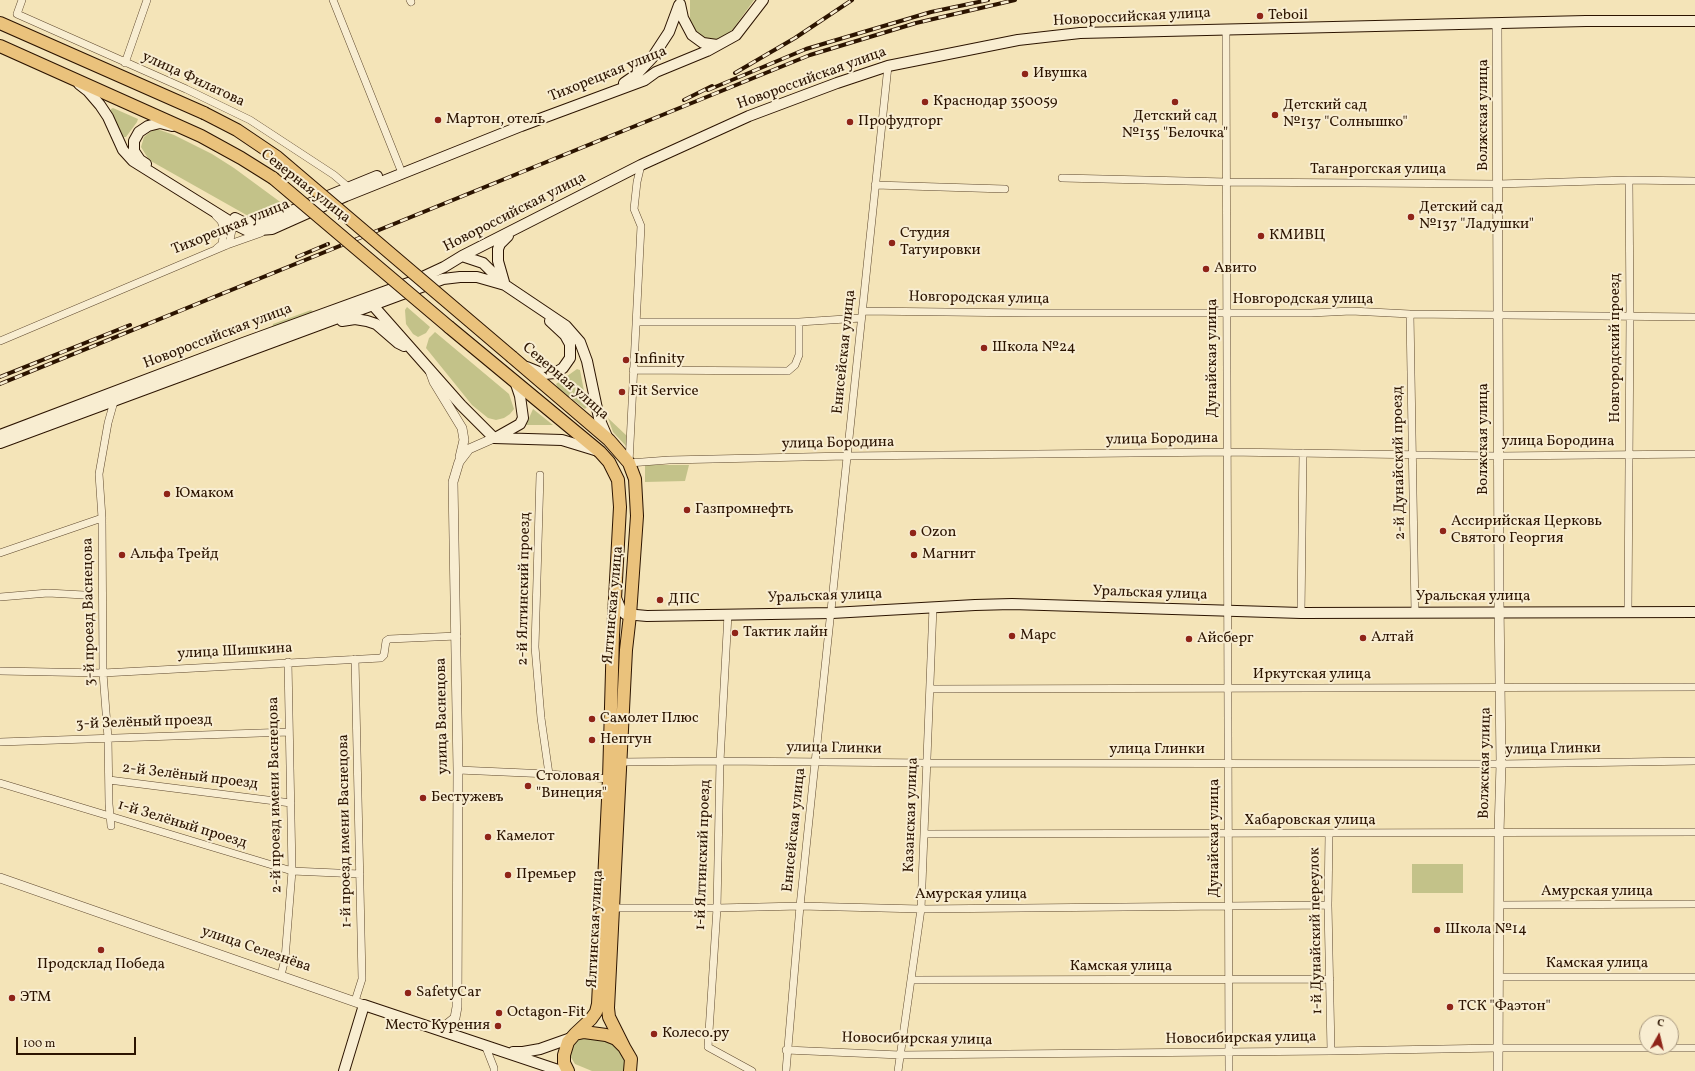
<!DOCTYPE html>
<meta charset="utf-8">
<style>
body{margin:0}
#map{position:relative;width:1695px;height:1071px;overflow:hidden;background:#f4e4b8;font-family:Vollkorn,serif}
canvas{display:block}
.north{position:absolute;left:1639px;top:1015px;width:40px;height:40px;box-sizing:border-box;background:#f8edd1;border:1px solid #a6967d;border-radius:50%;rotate:8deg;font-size:11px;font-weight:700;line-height:16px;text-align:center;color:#2c1400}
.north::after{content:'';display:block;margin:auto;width:14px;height:18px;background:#8f2418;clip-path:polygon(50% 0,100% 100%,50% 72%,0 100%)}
.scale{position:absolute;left:16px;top:1037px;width:120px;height:18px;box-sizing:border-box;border:2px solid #2c1400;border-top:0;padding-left:5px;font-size:12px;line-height:14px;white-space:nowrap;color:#2c1400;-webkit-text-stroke:3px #f8edd1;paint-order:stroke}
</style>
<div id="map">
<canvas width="1695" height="1071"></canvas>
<div class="north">С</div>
<div class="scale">100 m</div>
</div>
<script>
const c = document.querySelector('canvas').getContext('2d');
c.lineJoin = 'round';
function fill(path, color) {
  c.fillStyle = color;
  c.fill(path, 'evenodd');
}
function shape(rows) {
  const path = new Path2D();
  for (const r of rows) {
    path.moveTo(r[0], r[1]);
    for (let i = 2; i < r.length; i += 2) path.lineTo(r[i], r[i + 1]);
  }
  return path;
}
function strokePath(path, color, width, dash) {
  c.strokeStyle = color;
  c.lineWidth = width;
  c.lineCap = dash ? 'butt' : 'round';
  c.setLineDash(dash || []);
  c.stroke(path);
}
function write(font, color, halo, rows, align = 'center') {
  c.font = font + ' Vollkorn,serif';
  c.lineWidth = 4;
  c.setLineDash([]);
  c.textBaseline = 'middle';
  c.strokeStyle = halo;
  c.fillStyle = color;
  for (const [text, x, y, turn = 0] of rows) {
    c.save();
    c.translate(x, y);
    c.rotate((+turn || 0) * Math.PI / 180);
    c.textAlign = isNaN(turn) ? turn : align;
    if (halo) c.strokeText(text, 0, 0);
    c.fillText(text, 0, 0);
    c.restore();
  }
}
fill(shape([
 [690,0,754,0,733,29,722,39,713,40,706,39,695,32,690,23],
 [113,108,138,119,137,122,126,137,123,137,111,111,111,109],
 [157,129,174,135,212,154,234,168,283,204,259,216,250,217,149,160,141,147,144,137,150,132],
 [407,307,430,327,426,333,418,337,413,334,406,324,405,310],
 [311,310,315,313,272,328,273,324],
 [435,332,509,394,514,409,510,414,504,418,496,420,488,418,472,405,426,348,429,338],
 [577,369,580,370,587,407,585,409,558,388,556,384],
 [533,409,553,425,526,425],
 [608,418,627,436,626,446,613,432],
 [645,465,689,465,685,481,645,482],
 [1412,864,1463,864,1463,893,1412,893],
 [586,1037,598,1037,613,1044,626,1059,625,1071,592,1071,575,1064,569,1054,569,1047,578,1039]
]), '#c3c289');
const minor = shape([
 [22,0,17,14,186,89,250,120,334,175,348,187],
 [333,0,400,168],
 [410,0,411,2],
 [1226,29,1229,1071],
 [125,63,147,0],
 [641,165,637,182,634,209,641,226,629,463,669,460,847,456,1227,452,1498,456,1695,454],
 [1062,178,1227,182,1498,184,1629,180,1695,181],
 [875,185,1005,189],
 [216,216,221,221,224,230,222,244,217,248],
 [227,245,230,240,234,220],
 [862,311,1031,313,1311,313,1351,311,1410,314,1695,317],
 [1410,314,1415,612],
 [636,322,799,322,861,318],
 [0,341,227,245,261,233],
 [633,370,788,371,795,365,799,355,799,322],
 [540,475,535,647,541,718,549,774],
 [0,553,102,518],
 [0,597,48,593,84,595],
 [1628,612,1630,316,1629,180],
 [1301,613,1303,453],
 [728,614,720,761,717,908,708,1047,752,1071],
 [0,671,103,673,381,658,384,655,386,641,389,639,457,636],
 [930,689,1695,687],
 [0,742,289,732],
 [620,762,720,761,928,763,1501,764,1695,761],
 [458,770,549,774,609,779],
 [109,780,291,803],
 [0,783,292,871,360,874],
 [111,826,109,804,108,738,103,673,102,518,99,474,108,423,115,398],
 [924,834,1695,832],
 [1329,834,1328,905,1331,1051],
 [1499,905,1695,904],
 [613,908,717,908,800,906,921,909,1328,905],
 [281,975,285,959,292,871,288,662],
 [1499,977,1695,977],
 [912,980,1330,979],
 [355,1001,362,979,355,659],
 [485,1045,494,1068,494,1071],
 [786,1050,900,1055,1331,1051,1498,1048,1695,1048],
 [786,1071,800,906,888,66],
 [898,1071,921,909,933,607]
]);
const tertiary = shape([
 [1497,24,1499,600,1501,764,1499,833,1498,1071],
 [430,371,434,382,462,428,464,440,460,457],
 [0,878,364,1005],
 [440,1030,455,1018,457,1007,458,770,453,482,459,462,469,449,494,438]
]);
const secondary = shape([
 [680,4,683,18,692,35,703,43,717,45],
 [624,83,637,74,652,58,669,32,679,5],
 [79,84,88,91,100,105,108,117,123,150,133,161,234,224,248,231,272,229,346,196,521,126,645,80,656,72,707,51,736,35,763,0],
 [146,164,140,160,134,151,134,141,139,132,148,126,160,123,172,126],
 [235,218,243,222,254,224,262,223,377,176],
 [462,256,483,263,505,285,566,326,580,342,587,361,599,418,608,439],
 [504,282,498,261,498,249,500,244,508,236],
 [370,302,461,405,494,438,562,440,598,451],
 [342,321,355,319,367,321,376,324,398,343,404,346],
 [527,367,544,374,555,373,563,368,570,358,570,344,565,335,550,321],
 [0,435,243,343,414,281,444,267,462,256,641,165,749,116,837,83,888,66,1018,40,1080,33,1586,21,1695,21],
 [497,437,520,424,523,418,520,396,515,381],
 [0,443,443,279,460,277,477,277,505,285],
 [616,598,621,610,625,614,647,616,832,613,975,605,1012,604,1301,613,1695,612],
 [513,1052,523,1052,540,1049,571,1038],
 [344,1071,364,1005,561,1071]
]);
const primary = shape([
 [0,23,204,113],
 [0,46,201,136,241,158,273,178],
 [449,327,600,452,609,462,618,480,620,507,613,635,609,779,598,1004,596,1012,591,1019,575,1034],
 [512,357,609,440,629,463,635,479,637,516,630,615,626,650,608,1008,609,1017,624,1047],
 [568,1071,564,1063,564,1055,568,1042,575,1034,584,1032,606,1035,616,1039,624,1047,631,1059,630,1071]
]);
strokePath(minor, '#5e482e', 8);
strokePath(tertiary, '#5e482e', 10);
strokePath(secondary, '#2c1400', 12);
strokePath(primary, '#2c1400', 14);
strokePath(minor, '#f8edd1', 7);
strokePath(tertiary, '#f8edd1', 9);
strokePath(secondary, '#f8edd1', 10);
strokePath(primary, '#eac27c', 12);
const rail = shape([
 [735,73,795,38,852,0],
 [708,90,806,49,931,12,988,0],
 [684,100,712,86],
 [297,257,328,244],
 [0,377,130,325],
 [0,384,810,55,916,23,1015,0]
]);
strokePath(rail, '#2c1400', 4);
strokePath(rail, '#f8edd1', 2.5, [8]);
const primaryBridge = shape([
 [204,113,237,130,277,157,512,357],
 [273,178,449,327]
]);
strokePath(primaryBridge, '#2c1400', 14, []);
strokePath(primaryBridge, '#eac27c', 12);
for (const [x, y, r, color] of [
 [1260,16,4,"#8f2418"],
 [1025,74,4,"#8f2418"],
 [925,102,4,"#8f2418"],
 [1175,102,4,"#8f2418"],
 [1275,115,4,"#8f2418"],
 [438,120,4,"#8f2418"],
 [850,122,4,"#8f2418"],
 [1411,217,4,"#8f2418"],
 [1261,236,4,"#8f2418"],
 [892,243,4,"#8f2418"],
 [1206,269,4,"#8f2418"],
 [984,348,4,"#8f2418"],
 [626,360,4,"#8f2418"],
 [622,392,4,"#8f2418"],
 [167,494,4,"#8f2418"],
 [687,510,4,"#8f2418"],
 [1443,531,4,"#8f2418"],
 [913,533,4,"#8f2418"],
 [122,555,4,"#8f2418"],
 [914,555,4,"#8f2418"],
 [660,600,4,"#8f2418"],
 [735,633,4,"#8f2418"],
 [1012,636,4,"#8f2418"],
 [1363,638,4,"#8f2418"],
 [1189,639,4,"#8f2418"],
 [592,719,4,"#8f2418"],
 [592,740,4,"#8f2418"],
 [528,786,4,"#8f2418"],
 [423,798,4,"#8f2418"],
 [488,837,4,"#8f2418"],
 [508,875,4,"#8f2418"],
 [1437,930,4,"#8f2418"],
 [101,950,4,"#8f2418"],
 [408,993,4,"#8f2418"],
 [12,998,4,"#8f2418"],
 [1450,1007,4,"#8f2418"],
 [499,1013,4,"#8f2418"],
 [498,1026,4,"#8f2418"],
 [654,1034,4,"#8f2418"]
]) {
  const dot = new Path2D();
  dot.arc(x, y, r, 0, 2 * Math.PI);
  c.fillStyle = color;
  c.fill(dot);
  strokePath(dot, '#f8edd1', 1.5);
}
write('15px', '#2c1400', '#f8edd1', [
 ["Teboil",1268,16],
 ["Ивушка",1033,74],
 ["Краснодар 350059",933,102],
 ["Детский сад",1283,106],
 ["№137 \"Солнышко\"",1283,123],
 ["Детский сад",1175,117,"center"],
 ["№135 \"Белочка\"",1175,134,"center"],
 ["Мартон, отель",446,120],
 ["Профудторг",858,122],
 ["Детский сад",1419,208],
 ["№137 \"Ладушки\"",1419,225],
 ["Студия",900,234],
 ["Татуировки",900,251],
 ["КМИВЦ",1269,236],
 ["Авито",1214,269],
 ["Школа №24",992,348],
 ["Infinity",634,360],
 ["Fit Service",630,392],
 ["Юмаком",175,494],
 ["Газпромнефть",695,510],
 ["Ассирийская Церковь",1451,522],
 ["Святого Георгия",1451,539],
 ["Ozon",921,533],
 ["Альфа Трейд",130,555],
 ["Магнит",922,555],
 ["ДПС",668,600],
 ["Тактик лайн",743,633],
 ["Марс",1020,636],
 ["Алтай",1371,638],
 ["Айсберг",1197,639],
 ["Самолет Плюс",600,719],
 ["Нептун",600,740],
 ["Столовая",536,777],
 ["\"Винеция\"",536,794],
 ["Бестужевъ",431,798],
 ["Камелот",496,837],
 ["Премьер",516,875],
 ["Школа №14",1445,930],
 ["Продсклад Победа",101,965,"center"],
 ["SafetyCar",416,993],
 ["ЭТМ",20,998],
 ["ТСК \"Фаэтон\"",1458,1007],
 ["Octagon-Fit",507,1013],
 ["Место Курения",490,1026,"right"],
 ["Колесо.ру",662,1034]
], 'left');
write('15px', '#2c1400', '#f8edd1', [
 ["Новороссийская улица",1132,18,-3],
 ["Тихорецкая улица",608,75,-22],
 ["Новороссийская улица",812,79,-20],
 ["улица Филатова",193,80,25],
 ["Волжская улица",1484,115,-90],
 ["Таганрогская улица",1378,170],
 ["Северная улица",305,187,38],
 ["Новороссийская улица",515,213,-27],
 ["Тихорецкая улица",231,228,-22],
 ["Новгородская улица",979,299,1],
 ["Новгородская улица",1303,300],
 ["Новороссийская улица",218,337,-21],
 ["Новгородский проезд",1616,348,-90],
 ["Енисейская улица",845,352,-84],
 ["Дунайская улица",1213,358,-90],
 ["Северная улица",565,382,41],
 ["Волжская улица",1484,439,-90],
 ["улица Бородина",1162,440,-1],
 ["улица Бородина",1558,442],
 ["улица Бородина",838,444,-1],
 ["2-й Дунайский проезд",1400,463,-91],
 ["2-й Ялтинский проезд",525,589,-89],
 ["Уральская улица",1150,594,2],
 ["Уральская улица",825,597,-2],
 ["Уральская улица",1473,597],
 ["Ялтинская улица",614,605,-85],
 ["3-й проезд Васнецова",90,612,-91],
 ["улица Шишкина",235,652,-3],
 ["Иркутская улица",1312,675],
 ["улица Васнецова",443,716,-91],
 ["3-й Зелёный проезд",144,723,-2],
 ["улица Глинки",834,749,1],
 ["улица Глинки",1157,750],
 ["улица Глинки",1553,750,-1],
 ["Волжская улица",1486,763,-89],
 ["2-й Зелёный проезд",190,777,7],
 ["2-й проезд имени Васнецова",276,795,-91],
 ["Казанская улица",912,815,-88],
 ["Хабаровская улица",1310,821],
 ["1-й Зелёный проезд",182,825,17],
 ["Енисейская улица",795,830,-84],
 ["1-й проезд имени Васнецова",346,831,-91],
 ["Дунайская улица",1215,838,-90],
 ["1-й Ялтинский проезд",704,855,-88],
 ["Амурская улица",1597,892],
 ["Амурская улица",971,895],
 ["Ялтинская улица",596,929,-87],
 ["1-й Дунайский переулок",1317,931,-91],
 ["улица Селезнёва",256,950,19],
 ["Камская улица",1597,964],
 ["Камская улица",1121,967],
 ["Новосибирская улица",1241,1039,-1],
 ["Новосибирская улица",917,1040,1]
]);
</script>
